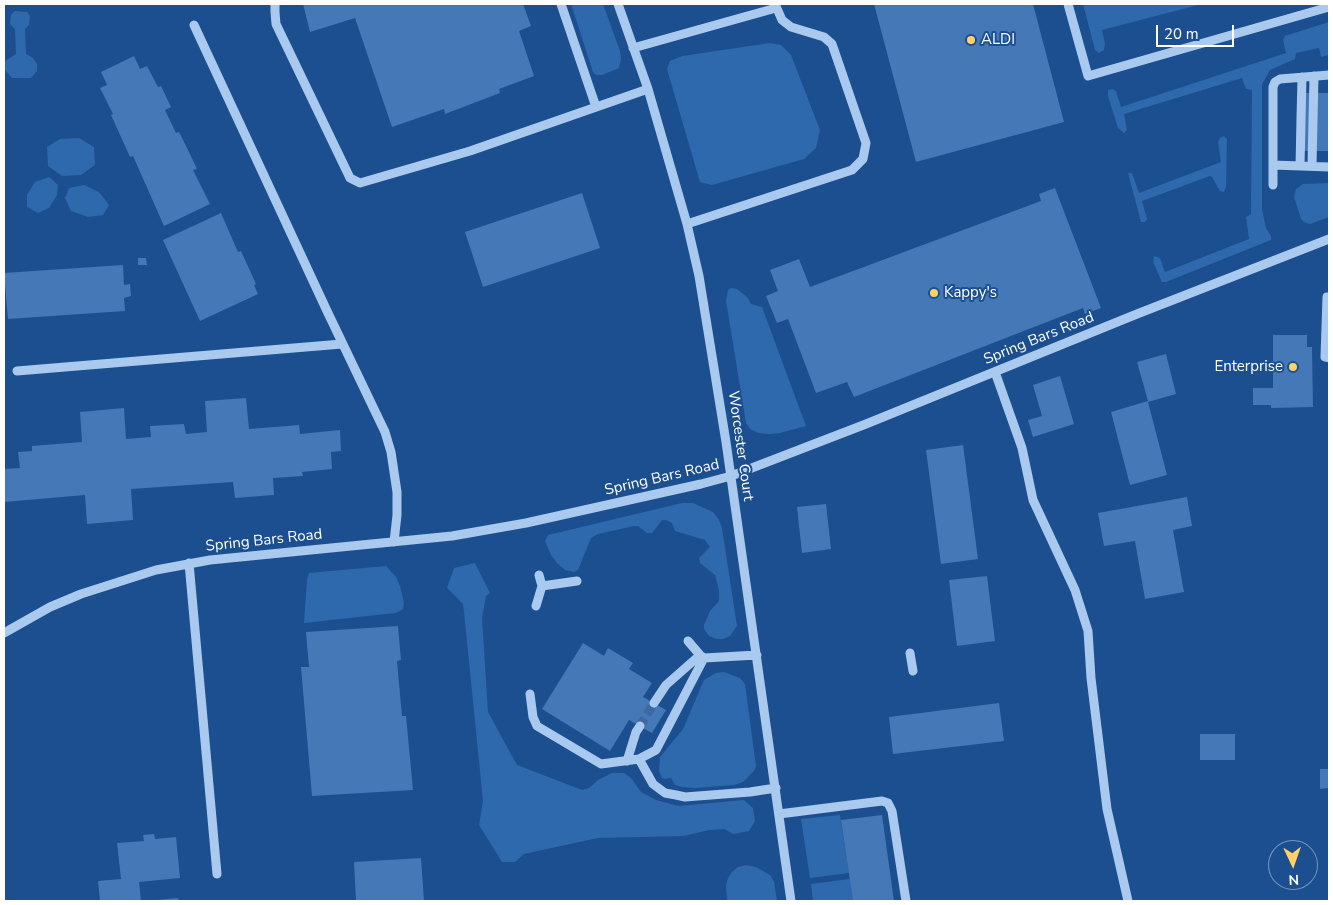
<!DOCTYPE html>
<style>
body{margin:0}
#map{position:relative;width:1333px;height:905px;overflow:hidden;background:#1b4f8f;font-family:"Nunito Sans",sans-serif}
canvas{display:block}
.frame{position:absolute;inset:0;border:5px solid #fff;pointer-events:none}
.north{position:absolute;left:1268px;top:840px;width:50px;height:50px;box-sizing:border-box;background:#1b4f8f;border:1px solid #7695bc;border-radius:50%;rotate:177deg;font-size:14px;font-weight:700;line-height:20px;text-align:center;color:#fff}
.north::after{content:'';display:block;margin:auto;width:18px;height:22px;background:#ffd166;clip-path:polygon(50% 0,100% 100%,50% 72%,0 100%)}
.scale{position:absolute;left:1156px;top:25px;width:78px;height:22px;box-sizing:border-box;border:2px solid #fff;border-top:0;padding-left:6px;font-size:15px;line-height:18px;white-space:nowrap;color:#fff;-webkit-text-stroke:4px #1b4f8f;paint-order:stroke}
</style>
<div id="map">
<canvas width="1333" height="905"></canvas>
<div class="frame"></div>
<div class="north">N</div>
<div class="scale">20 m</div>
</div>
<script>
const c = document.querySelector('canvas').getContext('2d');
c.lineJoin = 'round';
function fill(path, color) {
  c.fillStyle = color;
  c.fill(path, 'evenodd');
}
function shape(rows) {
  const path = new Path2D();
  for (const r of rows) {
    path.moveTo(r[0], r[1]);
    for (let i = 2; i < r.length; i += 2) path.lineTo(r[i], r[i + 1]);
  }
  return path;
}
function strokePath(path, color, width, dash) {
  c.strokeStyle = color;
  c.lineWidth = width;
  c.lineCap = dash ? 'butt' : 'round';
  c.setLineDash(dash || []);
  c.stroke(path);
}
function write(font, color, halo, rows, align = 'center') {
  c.font = font + ' "Nunito Sans",sans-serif';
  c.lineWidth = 4;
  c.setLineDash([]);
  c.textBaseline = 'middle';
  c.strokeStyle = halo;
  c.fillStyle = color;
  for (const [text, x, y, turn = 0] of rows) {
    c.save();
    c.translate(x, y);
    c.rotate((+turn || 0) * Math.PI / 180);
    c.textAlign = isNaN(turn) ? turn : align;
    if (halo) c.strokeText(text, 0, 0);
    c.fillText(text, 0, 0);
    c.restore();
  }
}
fill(shape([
 [571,4,603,4,620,51,621,59,619,68,602,75,596,75,593,72],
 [1083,4,1099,5,1202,4,1102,30,1105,44,1104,50,1099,53,1095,50],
 [15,11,27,12,30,16,29,25,25,29,26,54,33,58,37,64,37,71,31,78,12,78,5,70,5,61,16,54,15,29,10,24,11,15],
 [1329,22,1329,42,1328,42,1329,55,1321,57,1319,48,1296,53,1295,59,1270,70,1262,84,1262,209,1266,228,1271,236,1271,240,1166,282,1162,282,1153,262,1154,256,1160,258,1165,272,1249,239,1246,217,1251,214,1252,90,1246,89,1242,78,1124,114,1127,130,1124,133,1118,128,1108,96,1108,90,1112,89,1116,91,1121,107,1286,53,1283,40,1285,36],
 [770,43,781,45,791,55,820,130,816,148,804,159,712,185,700,182,667,69,670,61,682,56],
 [1224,136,1227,139,1226,187,1224,192,1220,191,1212,177,1210,176,1142,201,1147,219,1145,222,1141,222,1128,173,1132,173,1139,193,1221,162,1218,142,1220,138],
 [79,138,94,147,95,165,81,175,62,176,48,166,47,147,60,139],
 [49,177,58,185,57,195,49,208,38,213,27,207,27,195,35,182],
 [1329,183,1329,217,1310,224,1304,222,1301,219,1294,197,1296,189,1303,184],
 [84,185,99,192,109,205,103,215,88,217,71,211,65,198,69,188],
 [731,288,737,289,748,298,751,304,762,307,806,426,780,433,769,434,758,433,750,429,746,423,726,301,728,290],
 [682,503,693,503,713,512,719,520,722,528,737,626,730,636,723,639,717,639,709,636,704,629,704,625,710,611,719,601,719,590,715,575,700,563,699,558,710,547,705,540,675,531,672,523,666,520,662,520,652,533,647,533,638,526,634,526,598,534,591,538,578,570,574,572,565,570,557,563,551,555,545,541,548,535],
 [475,563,490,593,486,596,482,618,488,712,517,765,582,790,589,788,598,780,612,773,624,773,631,778,641,792,656,800,679,806,744,800,753,808,755,821,749,831,733,834,724,829,709,830,684,836,598,838,524,854,515,862,502,862,479,825,483,801,464,612,463,604,447,588,454,568],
 [386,566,396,577,400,586,404,603,403,609,400,611,395,613,304,623,307,579,309,573],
 [724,672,740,678,745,684,756,766,754,771,743,782,734,785,695,788,682,787,675,785,671,778,665,779,662,778,659,771,660,757,683,729,704,680,716,673],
 [840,815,849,873,810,878,801,819],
 [746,865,756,867,770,875,774,882,777,901,727,901,726,886,728,878,732,872,738,867],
 [850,879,853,901,813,901,811,884]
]), '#2e69ad');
fill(shape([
 [303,4,523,4,531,26,519,31,534,76,499,89,500,93,445,114,444,109,392,127,355,18,310,32],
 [874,4,1033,4,1064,122,916,162],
 [134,56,140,69,147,66,158,87,161,86,171,107,165,110,176,133,179,132,188,150,197,169,193,170,210,204,164,226,133,156,130,157,111,115,113,114,100,88,107,85,101,72],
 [1297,93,1329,93,1329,151,1296,151],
 [1055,188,1101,308,1085,314,1083,308,854,397,847,382,816,393,788,319,777,323,766,296,778,291,770,270,799,259,810,287,1041,201,1039,194],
 [582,193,600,248,483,287,465,232],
 [221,213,238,252,241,251,256,284,254,285,258,294,200,321,163,240],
 [138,258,146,258,147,265,138,265],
 [123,265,124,285,130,284,131,296,124,298,125,311,8,319,4,273],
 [1273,335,1307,335,1307,347,1312,347,1313,407,1271,408,1271,405,1253,405,1253,388,1273,388],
 [1166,354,1176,394,1148,402,1167,475,1130,485,1111,412,1148,401,1137,362],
 [1060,376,1074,424,1033,437,1028,420,1042,416,1033,385],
 [246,398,249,429,299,425,300,434,340,430,341,451,331,452,332,469,302,472,303,476,273,478,274,495,235,498,233,482,131,489,133,520,87,524,85,495,4,502,4,469,20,468,18,452,32,451,32,446,82,442,80,412,124,408,126,439,151,437,150,426,184,424,186,434,207,432,205,401],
 [963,445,978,559,941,564,926,450],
 [1187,497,1192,526,1173,530,1184,592,1145,599,1135,541,1104,546,1098,513],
 [826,504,831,549,802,553,797,507],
 [987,576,995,641,957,646,949,580],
 [398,626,401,660,397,661,402,716,406,716,413,790,312,796,301,667,309,667,306,632],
 [583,643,604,656,608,648,633,663,629,669,652,683,643,697,666,710,652,733,629,720,610,751,542,709],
 [999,703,1004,741,893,754,889,717],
 [1200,734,1235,734,1235,760,1200,760],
 [1320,769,1329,769,1329,788,1320,789],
 [882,815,894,901,853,901,841,820],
 [154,834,155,839,176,837,180,878,139,882,141,901,100,901,98,881,121,879,117,843,144,841,143,835],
 [421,858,424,901,356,901,354,862],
 [178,898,179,901,156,901,156,900]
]), '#4478b7');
strokePath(shape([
 [640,726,654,703]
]), '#3d69a0', 9, [9, 4.5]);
strokePath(shape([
 [275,4,275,12,276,24,350,178,360,183,470,151,648,89],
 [561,4,596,107],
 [618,4,648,89,687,224,699,276,726,442,791,901],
 [1068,4,1088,76,1329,7],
 [194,25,327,311,385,432,391,452,397,492,397,515,394,542],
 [633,48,776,8],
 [1273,165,1329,167],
 [1300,166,1302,77],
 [1312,166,1314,76],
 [1273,185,1273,87,1275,82,1280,79,1329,75],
 [687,224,852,170,863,159,866,143,832,44,824,37,791,27,782,20,775,4],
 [1329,297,1327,297,1325,357,1329,358],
 [17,371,342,344],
 [995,372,1022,448,1033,500,1075,590,1088,631,1091,678,1107,809,1128,901],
 [189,563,217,874],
 [539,575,542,586,577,581],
 [536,606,542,586],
 [4,633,50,607,81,594,156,570,210,560,452,536,526,523,701,484,731,476,866,424,1137,314,1329,239],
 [688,641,700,655,704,658,757,655],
 [910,653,913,671],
 [530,694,533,717,537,726,601,764,639,759,656,750,704,658],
 [654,703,666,685,700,655],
 [639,759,653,784,665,793,676,795,685,797,750,792,776,788],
 [627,761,636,732,640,726],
 [779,814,882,801,888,803,892,811,906,901]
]), '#a9c9ee', 9);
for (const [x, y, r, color] of [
 [971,40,5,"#ffd166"],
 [934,293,5,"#ffd166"],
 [1293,367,5,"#ffd166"]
]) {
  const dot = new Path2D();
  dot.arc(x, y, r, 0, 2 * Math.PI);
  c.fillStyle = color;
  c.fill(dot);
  strokePath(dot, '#1b4f8f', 2);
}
write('15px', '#fff', '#1b4f8f', [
 ["ALDI",981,40],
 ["Kappy's",944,293],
 ["Enterprise",1283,367,"right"]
], 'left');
write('15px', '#fff', '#1b4f8f', [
 ["Spring Bars Road",1039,339,-22],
 ["Worcester Court",740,446,82],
 ["Spring Bars Road",662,478,-13],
 ["Spring Bars Road",264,541,-6]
]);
</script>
